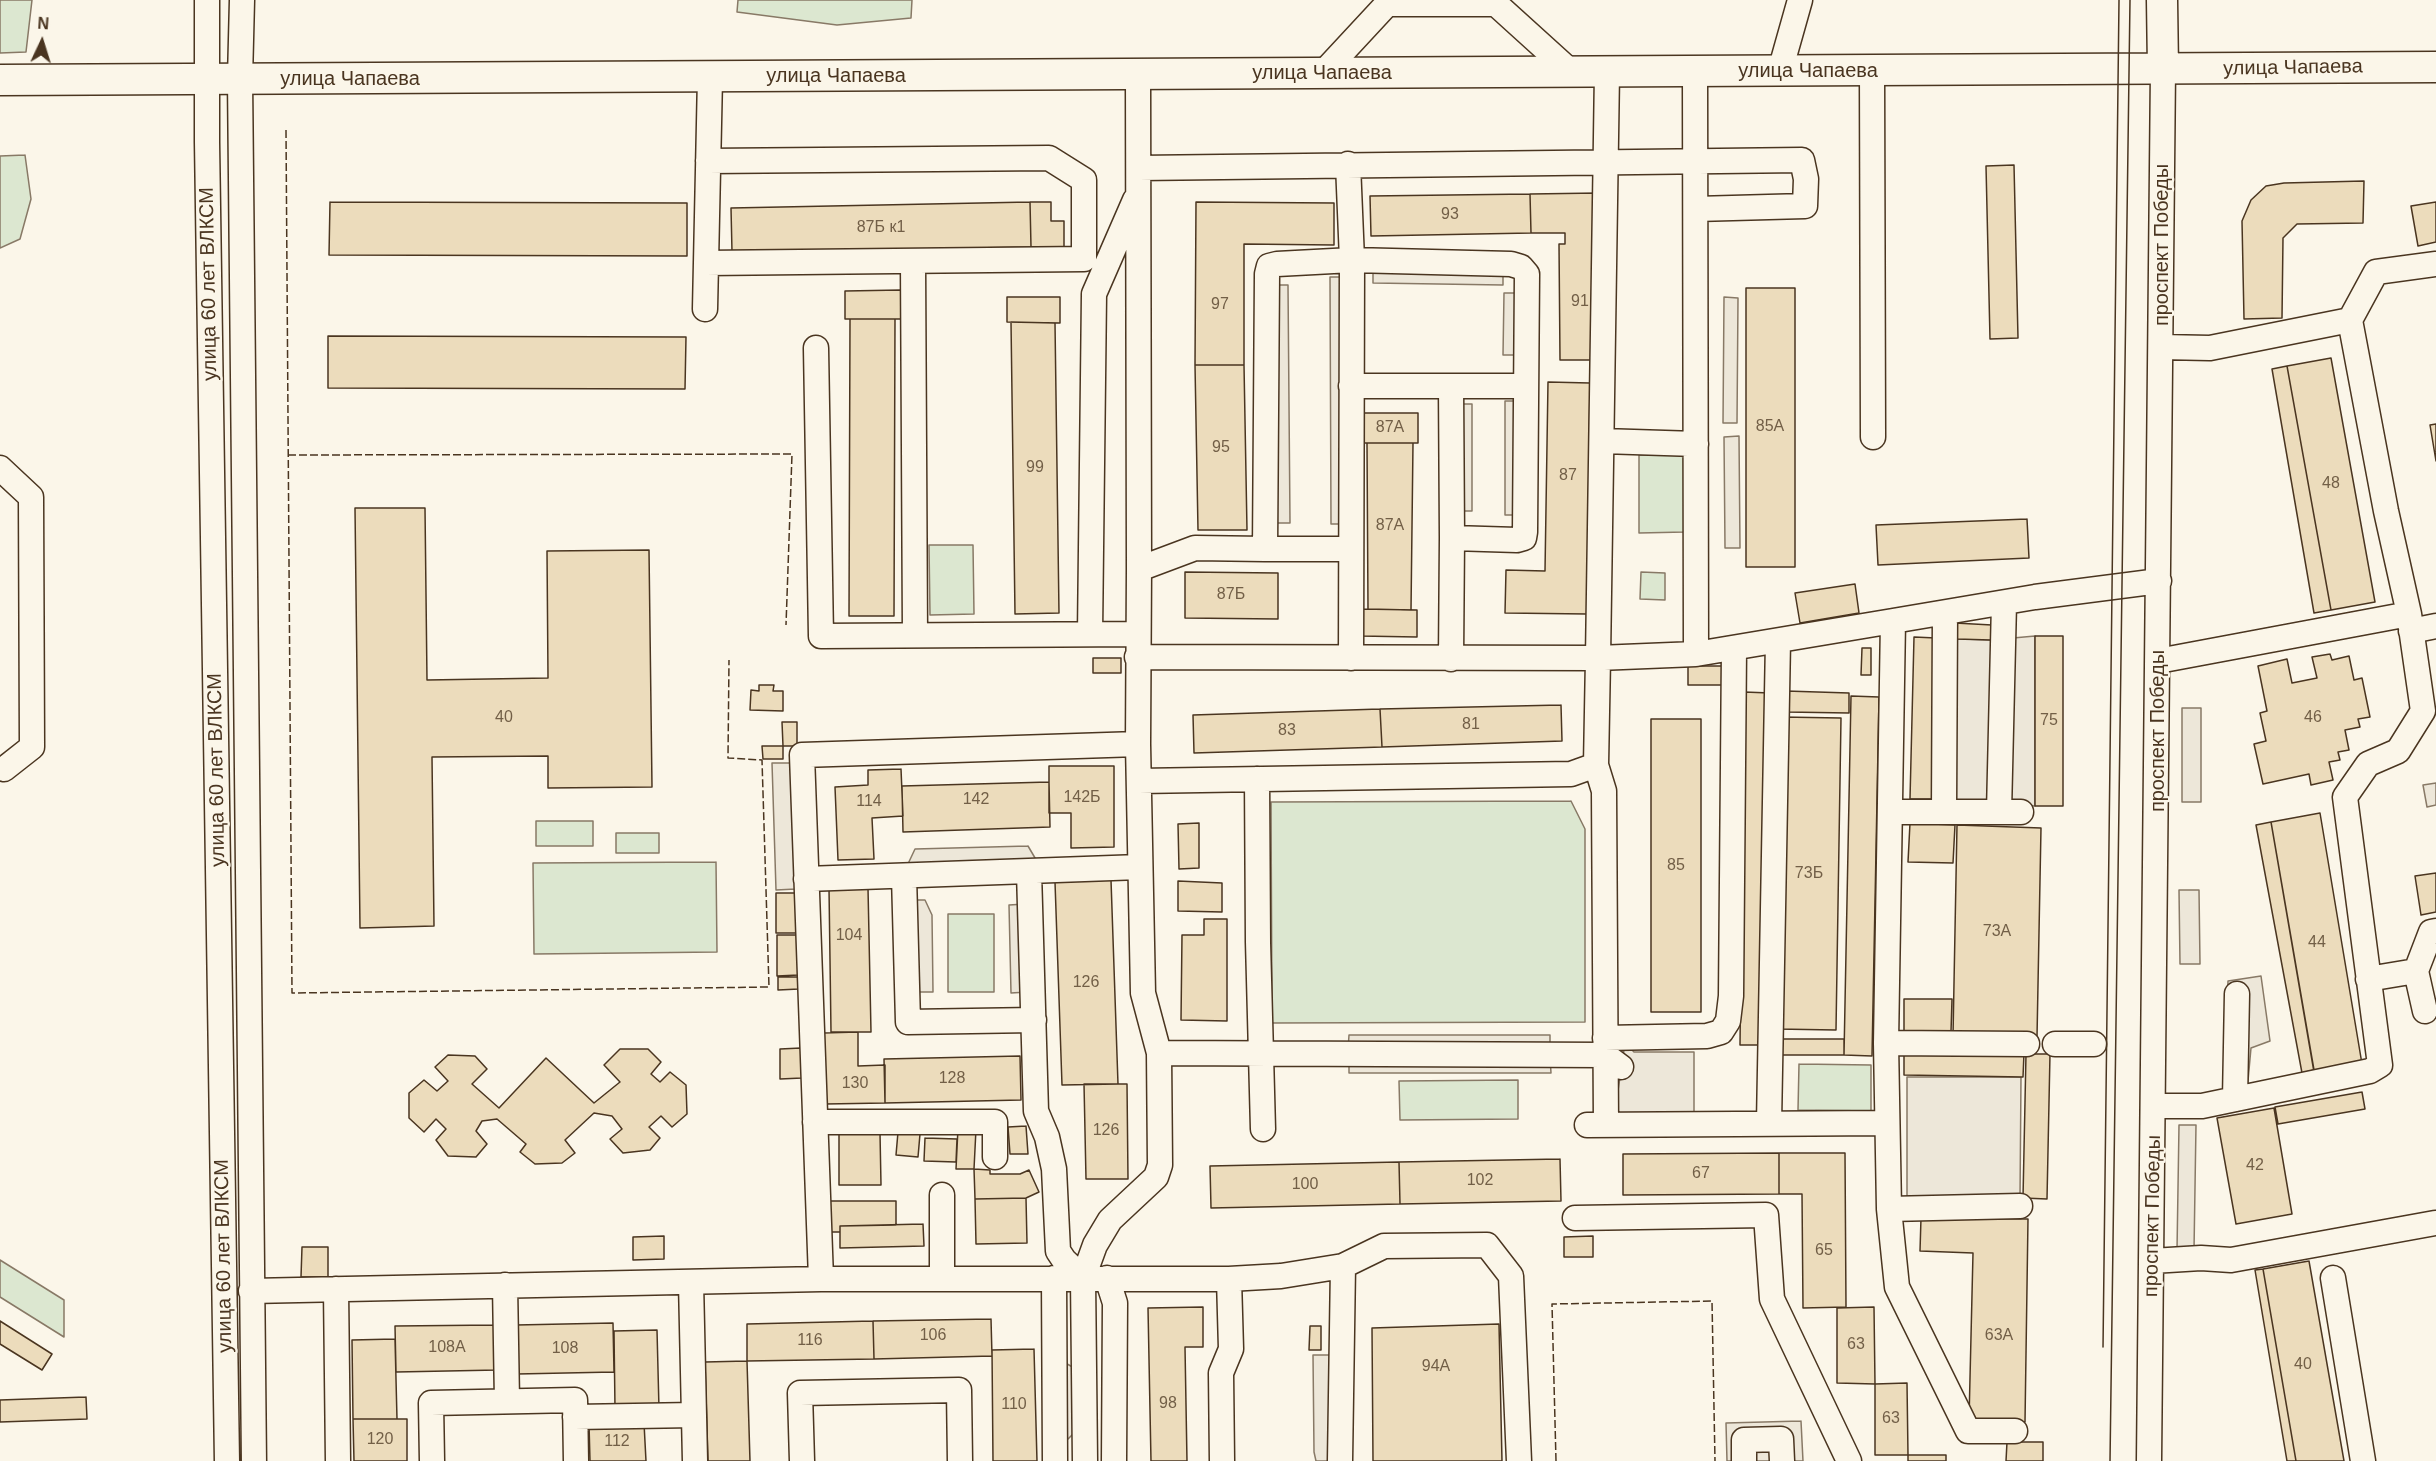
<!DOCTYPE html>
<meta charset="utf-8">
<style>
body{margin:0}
#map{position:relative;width:2436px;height:1461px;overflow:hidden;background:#fbf6e9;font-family:Helvetica,sans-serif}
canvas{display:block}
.north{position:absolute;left:12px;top:12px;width:60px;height:60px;-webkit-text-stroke:4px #fbf6e9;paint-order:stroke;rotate:4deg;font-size:16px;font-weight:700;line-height:24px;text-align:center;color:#4a3520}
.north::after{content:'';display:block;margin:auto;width:21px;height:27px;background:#4a3520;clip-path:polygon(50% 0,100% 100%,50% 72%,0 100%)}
</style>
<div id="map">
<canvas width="2436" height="1461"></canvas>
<div class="north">N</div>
</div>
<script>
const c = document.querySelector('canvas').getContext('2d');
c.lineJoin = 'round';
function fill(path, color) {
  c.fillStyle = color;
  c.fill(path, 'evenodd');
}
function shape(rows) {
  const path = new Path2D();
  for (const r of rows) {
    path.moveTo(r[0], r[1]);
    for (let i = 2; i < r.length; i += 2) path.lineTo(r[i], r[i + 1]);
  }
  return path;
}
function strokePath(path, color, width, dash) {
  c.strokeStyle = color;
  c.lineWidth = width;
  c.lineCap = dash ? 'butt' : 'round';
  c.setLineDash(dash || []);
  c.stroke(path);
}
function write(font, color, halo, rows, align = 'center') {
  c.font = font + ' Helvetica,sans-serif';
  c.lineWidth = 4.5;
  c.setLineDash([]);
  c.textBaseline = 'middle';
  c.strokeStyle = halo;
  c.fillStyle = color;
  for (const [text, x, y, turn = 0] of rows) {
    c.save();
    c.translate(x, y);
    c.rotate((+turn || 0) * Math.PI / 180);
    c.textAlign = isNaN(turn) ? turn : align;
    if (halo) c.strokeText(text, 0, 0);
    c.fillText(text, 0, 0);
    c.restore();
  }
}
const green = shape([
 [0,0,32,0,26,52,0,53,0,0],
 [738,0,912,0,911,18,837,25,737,12,738,0],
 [25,155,31,199,20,239,0,248,0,156,25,155],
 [1639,455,1685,455,1685,532,1639,533,1639,455],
 [929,545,973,545,974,614,930,615,929,545],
 [1641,572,1665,573,1665,600,1640,599,1641,572],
 [1571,801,1585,829,1585,1022,1272,1023,1271,802,1571,801],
 [536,821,593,821,593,846,536,846,536,821],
 [616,833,659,833,659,853,616,853,616,833],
 [716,862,717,952,534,954,533,863,716,862],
 [948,914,994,914,994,992,948,992,948,914],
 [1799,1064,1871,1065,1871,1111,1798,1110,1799,1064],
 [1518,1080,1518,1119,1400,1120,1399,1081,1518,1080],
 [0,1260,64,1300,64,1337,0,1297,0,1260]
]);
fill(green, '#dce7d0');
strokePath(green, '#887966', 1.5);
const parking = shape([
 [1373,269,1503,271,1503,285,1373,283,1373,269],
 [1330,277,1346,277,1346,524,1331,524,1330,277],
 [1273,285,1288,285,1290,523,1275,523,1273,285],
 [1504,293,1519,293,1518,355,1503,355,1504,293],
 [1724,297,1738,298,1737,423,1723,423,1724,297],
 [1505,401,1519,401,1519,515,1505,515,1505,401],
 [1455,404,1472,404,1472,511,1456,511,1455,404],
 [1739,436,1740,548,1725,548,1724,437,1739,436],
 [2035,636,2035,806,1934,799,1936,638,1991,640,2035,636],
 [2182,708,2201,708,2201,802,2182,802,2182,708],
 [772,763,792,763,796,889,776,890,772,763],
 [2436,783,2436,805,2427,807,2423,785,2436,783],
 [1028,846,1038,863,907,866,915,849,1028,846],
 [2179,890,2199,890,2200,964,2180,964,2179,890],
 [914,900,925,900,932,915,933,992,917,992,914,900],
 [1025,904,1027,992,1011,993,1009,905,1025,904],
 [2261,976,2270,1041,2251,1048,2248,1081,2224,1081,2228,981,2261,976],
 [1349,1035,1550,1035,1550,1050,1348,1050,1349,1035],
 [1625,1043,1634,1052,1694,1052,1694,1117,1614,1118,1625,1043],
 [1550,1057,1551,1073,1349,1073,1349,1058,1550,1057],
 [1907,1077,2021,1077,2020,1198,1907,1197,1907,1077],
 [2179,1125,2196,1125,2194,1250,2177,1250,2179,1125],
 [1313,1355,1333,1355,1334,1461,1316,1461,1314,1452,1313,1355],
 [1062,1361,1076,1369,1077,1430,1064,1443,1062,1361],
 [1801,1421,1803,1461,1727,1461,1726,1423,1801,1421]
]);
fill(parking, '#ede7d9');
strokePath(parking, '#887966', 1.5);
const building = shape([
 [2014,165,2018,338,1990,339,1986,166,2014,165],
 [2364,181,2363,223,2297,224,2283,238,2282,318,2244,319,2242,221,2251,200,2266,186,2284,183,2364,181],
 [1599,193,1601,360,1560,360,1559,244,1565,244,1565,233,1531,233,1530,194,1599,193],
 [1530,194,1531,233,1371,236,1370,196,1530,194],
 [330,202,687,203,687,256,329,255,330,202],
 [1030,202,1031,247,732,252,731,208,1030,202],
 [1030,202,1051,202,1051,221,1064,221,1064,247,1031,247,1030,202],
 [1196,202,1334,203,1334,245,1244,244,1244,365,1195,365,1196,202],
 [2436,202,2436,242,2418,246,2411,206,2436,202],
 [1746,288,1795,288,1795,567,1746,567,1746,288],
 [901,290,901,319,845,319,845,291,901,290],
 [1007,297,1060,297,1060,323,1007,322,1007,297],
 [850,319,895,319,894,616,849,616,850,319],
 [1011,322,1055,323,1059,613,1015,614,1011,322],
 [328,336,686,337,685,389,328,388,328,336],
 [2331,358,2375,602,2331,610,2287,366,2331,358],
 [1195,365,1244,365,1247,530,1198,530,1195,365],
 [2287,366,2331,610,2314,613,2272,369,2287,366],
 [1548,382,1590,383,1587,614,1505,613,1506,570,1545,571,1548,382],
 [1362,413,1418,413,1418,443,1362,443,1362,413],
 [2436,424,2436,461,2430,425,2436,424],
 [1367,443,1413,443,1411,610,1368,609,1367,443],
 [355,508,425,508,427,680,548,678,547,551,649,550,652,787,548,788,548,756,432,757,434,926,360,928,355,508],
 [2027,519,2029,558,1878,565,1876,525,2027,519],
 [1185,572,1278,573,1278,619,1185,618,1185,572],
 [1855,584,1859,613,1800,623,1795,593,1855,584],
 [1361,609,1417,610,1417,637,1360,636,1361,609],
 [1955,623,1992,625,1991,640,1956,639,1955,623],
 [2035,636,2063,636,2063,806,2035,806,2035,636],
 [1914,637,1936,638,1934,799,1910,799,1914,637],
 [1862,648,1871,648,1871,675,1861,675,1862,648],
 [2330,654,2332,660,2349,656,2354,680,2362,678,2370,717,2358,719,2360,727,2345,730,2349,750,2338,752,2340,760,2329,762,2333,780,2311,785,2309,774,2263,784,2254,744,2266,741,2260,713,2267,711,2258,666,2287,659,2292,683,2317,678,2312,657,2330,654],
 [1093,658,1121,658,1121,673,1093,673,1093,658],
 [1688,666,1724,666,1724,685,1688,685,1688,666],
 [759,685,774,685,773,691,783,691,783,711,750,710,751,690,759,691,759,685],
 [1786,691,1849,693,1849,713,1786,712,1786,691],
 [1744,692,1770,693,1766,1045,1740,1045,1744,692],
 [1851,696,1879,697,1872,1056,1844,1055,1851,696],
 [1561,705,1562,741,1382,747,1380,709,1561,705],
 [1380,709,1382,747,1194,753,1193,715,1380,709],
 [1781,717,1841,718,1836,1030,1776,1029,1781,717],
 [1651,719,1701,719,1701,1012,1651,1012,1651,719],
 [782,722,797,722,797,746,783,746,782,722],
 [762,746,783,746,783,759,763,759,762,746],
 [1049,766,1114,766,1114,847,1071,848,1071,813,1049,813,1049,766],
 [901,769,903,816,872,818,874,859,838,860,835,787,868,785,868,770,901,769],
 [1049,782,1050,827,903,832,902,786,1049,782],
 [2320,813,2362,1064,2314,1072,2271,822,2320,813],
 [2271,822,2314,1070,2302,1073,2256,825,2271,822],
 [1199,823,1199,868,1179,869,1178,824,1199,823],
 [1910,823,1955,825,1953,863,1908,862,1910,823],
 [1957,825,2041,828,2037,1037,1953,1036,1957,825],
 [2436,873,2436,912,2421,915,2415,876,2436,873],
 [1111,880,1118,1084,1062,1085,1055,882,1111,880],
 [1178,881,1222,883,1222,912,1178,911,1178,881],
 [829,888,868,888,871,1032,831,1032,829,888],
 [776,893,798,893,798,933,776,933,776,893],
 [1204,919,1227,919,1227,1021,1181,1020,1182,935,1204,935,1204,919],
 [777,935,799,935,799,975,777,976,777,935],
 [778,977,799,977,799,989,778,990,778,977],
 [1904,999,1952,999,1951,1032,1904,1032,1904,999],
 [858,1032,858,1066,885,1065,885,1103,825,1104,823,1033,858,1032],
 [1779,1039,1844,1039,1844,1055,1778,1055,1779,1039],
 [801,1048,802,1078,780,1079,780,1049,801,1048],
 [620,1049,648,1049,661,1062,651,1074,660,1082,670,1072,686,1085,687,1114,672,1127,661,1116,649,1127,660,1138,650,1150,623,1153,610,1139,622,1129,612,1116,594,1113,565,1140,575,1153,562,1163,535,1164,520,1152,526,1144,497,1119,482,1121,476,1131,487,1144,476,1157,448,1156,436,1140,446,1129,436,1119,424,1132,409,1118,409,1093,424,1080,437,1091,448,1081,435,1067,448,1055,475,1056,487,1069,472,1084,499,1108,546,1058,594,1103,620,1082,604,1065,620,1049],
 [1904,1051,2024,1053,2023,1077,1904,1075,1904,1051],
 [2026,1054,2050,1054,2047,1199,2023,1198,2026,1054],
 [1020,1056,1021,1100,885,1103,884,1059,1020,1056],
 [1084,1084,1127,1084,1128,1179,1086,1179,1084,1084],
 [2362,1092,2365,1109,2278,1124,2275,1107,2362,1092],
 [2274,1108,2292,1214,2236,1224,2217,1118,2274,1108],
 [1026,1126,1028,1154,1010,1154,1008,1127,1026,1126],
 [958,1128,976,1129,974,1169,956,1169,958,1128],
 [898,1132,920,1134,918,1157,896,1155,898,1132],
 [880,1133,881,1185,839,1185,839,1134,880,1133],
 [925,1138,957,1139,956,1162,924,1161,925,1138],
 [1779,1153,1779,1194,1623,1195,1623,1154,1779,1153],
 [1779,1153,1845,1153,1846,1307,1803,1308,1802,1194,1779,1194,1779,1153],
 [1560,1159,1561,1201,1400,1204,1399,1162,1560,1159],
 [1399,1162,1400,1204,1211,1208,1210,1166,1399,1162],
 [974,1169,990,1170,990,1174,1020,1174,1029,1170,1039,1192,1026,1198,975,1199,974,1169],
 [1026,1198,1027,1243,976,1244,975,1199,1026,1198],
 [830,1201,896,1201,896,1225,840,1226,840,1232,830,1232,830,1201],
 [1921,1218,2028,1219,2025,1422,1969,1420,1973,1253,1920,1251,1921,1218],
 [923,1224,924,1246,840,1248,840,1226,923,1224],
 [664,1236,664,1259,633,1260,633,1237,664,1236],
 [1593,1236,1593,1257,1564,1257,1564,1237,1593,1236],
 [302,1247,328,1247,328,1277,301,1277,302,1247],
 [2309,1261,2344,1461,2296,1461,2263,1269,2309,1261],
 [2263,1269,2296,1461,2287,1461,2255,1270,2263,1269],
 [1203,1307,1203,1347,1185,1347,1187,1461,1151,1461,1148,1308,1203,1307],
 [1874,1307,1875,1384,1837,1383,1837,1308,1874,1307],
 [991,1319,992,1356,874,1359,873,1321,991,1319],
 [0,1321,52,1354,42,1370,0,1344,0,1321],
 [873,1321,874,1359,747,1361,747,1324,873,1321],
 [613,1323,614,1372,517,1374,516,1325,613,1323],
 [1499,1324,1502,1461,1373,1461,1372,1328,1499,1324],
 [497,1325,498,1370,396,1372,395,1326,497,1325],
 [1310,1326,1321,1326,1321,1350,1309,1350,1310,1326],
 [657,1330,659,1409,615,1409,614,1331,657,1330],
 [395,1339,397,1419,353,1419,352,1340,395,1339],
 [1034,1349,1037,1461,993,1461,992,1350,1034,1349],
 [747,1361,750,1461,708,1461,705,1362,747,1361],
 [1907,1383,1908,1455,1875,1455,1875,1384,1907,1383],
 [86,1397,87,1419,0,1422,0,1400,86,1397],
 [353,1419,407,1419,407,1461,354,1461,353,1419],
 [644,1423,646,1461,590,1461,589,1424,644,1423],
 [2007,1442,2043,1442,2043,1461,2006,1461,2007,1442],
 [1908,1455,1946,1455,1946,1461,1908,1461,1908,1455]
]);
fill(building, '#ecdcbc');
strokePath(building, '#4a3520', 1.5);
const minor = shape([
 [207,0,207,142,227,1461],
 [242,0,240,79,254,1461],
 [1872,70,1873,437],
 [1780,71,1800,0],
 [1695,72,1696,654],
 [1323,73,1387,4,1496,4,1571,72],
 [1138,75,1139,569],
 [1348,164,1352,260,1351,658],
 [1139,168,1802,160,1806,179,1805,206,1696,209],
 [913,262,915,635],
 [706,263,1084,259,1084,180,1049,158,708,161],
 [705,309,710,77],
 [2350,320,2386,511,2409,614],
 [2161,347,2210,348,2350,320,2376,272,2436,264],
 [816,348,821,636,1138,634],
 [1351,386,1526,386],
 [1451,386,1452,538],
 [1602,441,1696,444],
 [0,468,31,497,32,747,4,769],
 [1265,549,1351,549],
 [1893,621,2035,597,2159,581],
 [2411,631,2436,626],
 [1090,634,1094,294,1135,200],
 [1137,657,1598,658,1607,72],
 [1596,765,1604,791,1606,1125],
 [1257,779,1258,942,1263,1129],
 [1139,781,1571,774,1596,765,1598,658,1696,654,1893,621,1886,1043,1889,1209,2020,1206],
 [1944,810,1945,614],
 [1890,812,2021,812],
 [1999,812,2004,603],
 [1029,872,1036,1111,1047,1137,1054,1169,1058,1251,1064,1260,1083,1278],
 [904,876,908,1022,1034,1020],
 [806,879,1140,867],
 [2416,971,2431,932,2436,931],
 [2368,979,2416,971,2425,1011],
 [1605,1038,1707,1036,1721,1032,1728,1021,1731,996,1734,649],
 [1886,1043,2027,1044],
 [2055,1044,2094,1044],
 [1159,1053,1605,1055,1621,1067],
 [2235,1099,2237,994],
 [2154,1106,2202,1106,2370,1071,2380,1065,2345,797,2368,764,2398,751,2423,711,2409,614,2158,661],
 [815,1122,995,1122,995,1157],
 [1769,1123,1778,641],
 [1587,1125,1886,1123],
 [1889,1209,1897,1287,1968,1431,2015,1431],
 [1575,1218,1766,1215,1772,1299,1849,1461],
 [2152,1261,2201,1258,2231,1260,2435,1223],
 [942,1278,942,1195],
 [1054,1278,1055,1461],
 [1107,1278,1115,1303,1114,1461],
 [2333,1278,2363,1461],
 [821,1279,802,755,1138,744],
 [691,1282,695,1461],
 [505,1285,507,1401],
 [336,1289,338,1461],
 [251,1291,821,1279,1229,1279,1281,1276,1343,1266,1384,1246,1487,1245,1511,1276,1519,1461],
 [575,1417,694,1415],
 [432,1461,431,1403,575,1400,576,1461],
 [802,1461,800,1393,959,1390,960,1461],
 [1085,1461,1083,1278,1095,1245,1110,1220,1156,1177,1160,1165,1159,1053,1143,993,1138,744,1139,569,1195,548,1265,549,1267,274,1269,266,1277,264,1352,260,1511,264,1521,267,1527,274,1525,532,1524,538,1517,540,1452,538,1451,659],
 [1222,1461,1221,1373,1231,1349,1229,1279],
 [1340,1461,1343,1266],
 [1744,1461,1744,1440,1781,1439,1782,1461],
 [2149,1461,2163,69]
]);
const major = shape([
 [2162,0,2163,69],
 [0,80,2436,67]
]);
strokePath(minor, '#4a3520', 27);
strokePath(major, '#4a3520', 33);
strokePath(minor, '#fbf6e9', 24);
strokePath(major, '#fbf6e9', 30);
strokePath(shape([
 [2103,1347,2119,0],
 [2110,1461,2130,0]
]), '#4a3520', 1.5);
strokePath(shape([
 [286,130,292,993,769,987,762,760,728,758,729,660],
 [288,455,792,454,786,625],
 [1556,1461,1552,1304,1712,1301,1715,1461]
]), '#4a3520', 1.5, [8, 3]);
write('16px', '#725f47', null, [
 ["93",1450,215],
 ["87Б к1",881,228],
 ["91",1580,302],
 ["97",1220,305],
 ["85А",1770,427],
 ["87А",1390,428],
 ["95",1221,448],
 ["99",1035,468],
 ["87",1568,476],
 ["48",2331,484],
 ["87А",1390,526],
 ["87Б",1231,595],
 ["40",504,718],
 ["46",2313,718],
 ["75",2049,721],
 ["81",1471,725],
 ["83",1287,731],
 ["142Б",1082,798],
 ["142",976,800],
 ["114",869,802],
 ["85",1676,866],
 ["73Б",1809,874],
 ["73А",1997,932],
 ["104",849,936],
 ["44",2317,943],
 ["126",1086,983],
 ["128",952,1079],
 ["130",855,1084],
 ["126",1106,1131],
 ["42",2255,1166],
 ["67",1701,1174],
 ["102",1480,1181],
 ["100",1305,1185],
 ["65",1824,1251],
 ["106",933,1336],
 ["63А",1999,1336],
 ["116",810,1341],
 ["63",1856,1345],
 ["108А",447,1348],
 ["108",565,1349],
 ["40",2303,1365],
 ["94А",1436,1367],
 ["98",1168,1404],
 ["110",1014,1405],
 ["63",1891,1419],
 ["120",380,1440],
 ["112",617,1442]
]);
write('20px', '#4a3520', '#fbf6e9', [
 ["улица Чапаева",2293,68,-1],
 ["улица Чапаева",1808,71],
 ["улица Чапаева",1322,73],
 ["улица Чапаева",836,76],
 ["улица Чапаева",350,79],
 ["проспект Победы",2162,245,-90],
 ["улица 60 лет ВЛКСМ",209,284,-91],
 ["проспект Победы",2158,731,-90],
 ["улица 60 лет ВЛКСМ",217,770,-91],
 ["проспект Победы",2153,1216,-89],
 ["улица 60 лет ВЛКСМ",224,1256,-91]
]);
</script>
